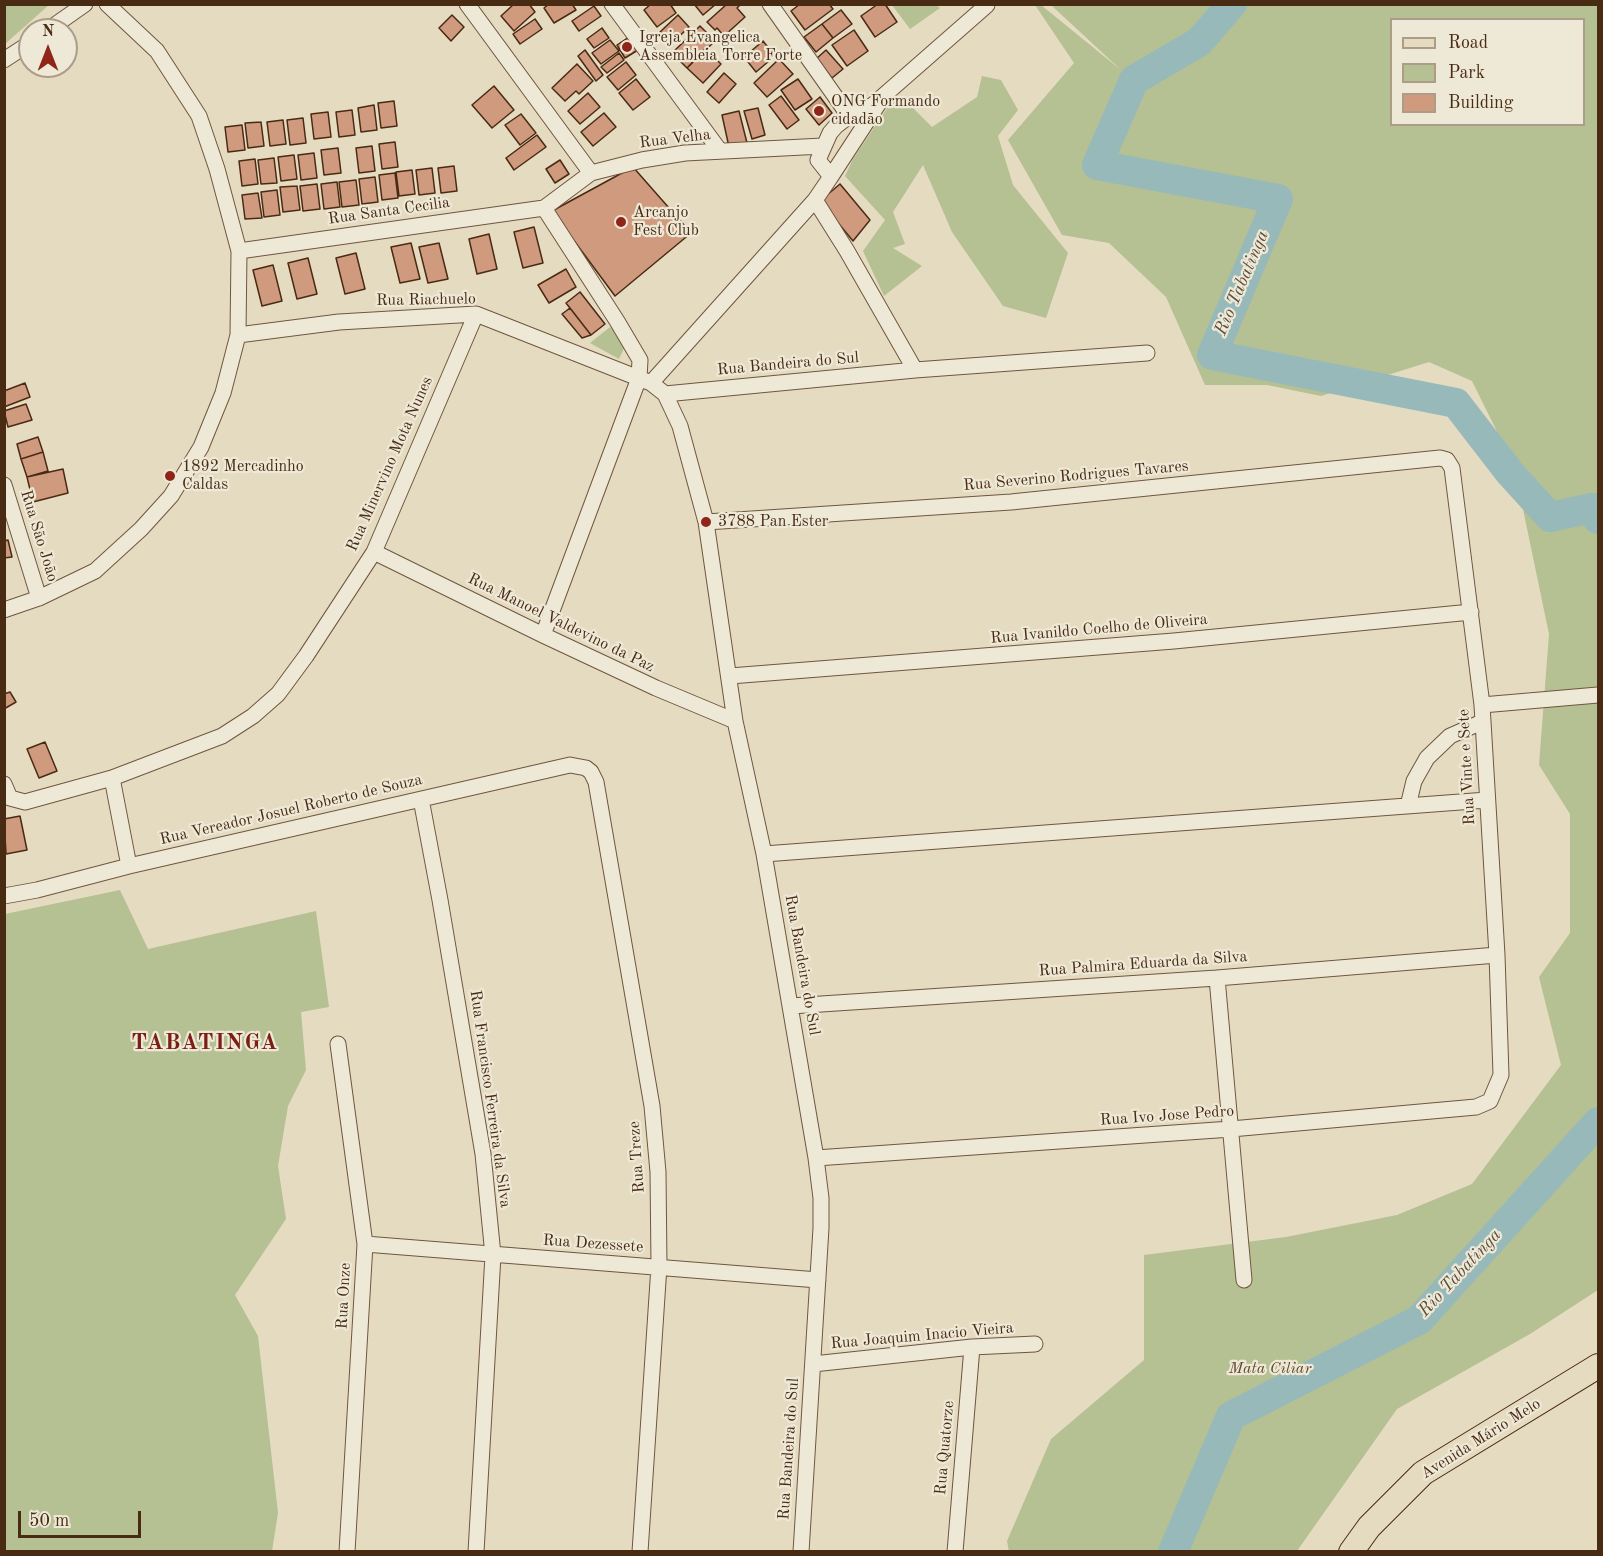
<!DOCTYPE html>
<meta charset="utf-8">
<style>
body{margin:0}
#map{position:relative;width:1603px;height:1556px;overflow:hidden;background:#e5dbc1;font-family:"Old Standard TT",serif}
canvas{display:block}
.frame{position:absolute;inset:0;border:6px solid #492a12;pointer-events:none}
.legend{position:absolute;left:1390px;top:18px;width:195px;height:108px;box-sizing:border-box;background:#eee8d7;border:2px solid #ac9c88;margin:0;padding:8px 10px;list-style:none;font-size:18px;color:#492a12}
.legend li{display:flex;align-items:center;gap:12px;height:30px}
.legend b{width:30px;border:2px solid #ac9c88}
.north{position:absolute;left:18px;top:18px;width:60px;height:60px;box-sizing:border-box;background:#eee8d7;border:2px solid #ac9c88;border-radius:50%;rotate:0deg;font-size:16px;font-weight:700;line-height:24px;text-align:center;color:#492a12}
.north::after{content:'';display:block;margin:auto;width:21px;height:27px;background:#8f2418;clip-path:polygon(50% 0,100% 100%,50% 72%,0 100%)}
.scale{position:absolute;left:18px;top:1511px;width:123px;height:27px;box-sizing:border-box;border:3px solid #492a12;border-top:0;padding-left:8px;font-size:18px;line-height:21px;white-space:nowrap;color:#492a12;-webkit-text-stroke:4px #eee8d7;paint-order:stroke}
</style>
<div id="map">
<canvas width="1603" height="1556"></canvas>
<div class="frame"></div>
<ul class="legend">
<li><b style="height:8px;background:#e5dbc1"></b>Road</li>
<li><b style="height:16px;background:#b5c093"></b>Park</li>
<li><b style="height:16px;background:#d09a7e"></b>Building</li>
</ul>
<div class="north">N</div>
<div class="scale">50 m</div>
</div>
<script>
const c = document.querySelector('canvas').getContext('2d');
c.lineJoin = 'round';
function fill(path, color) {
  c.fillStyle = color;
  c.fill(path, 'evenodd');
}
function shape(rows) {
  const path = new Path2D();
  for (const r of rows) {
    path.moveTo(r[0], r[1]);
    for (let i = 2; i < r.length; i += 2) path.lineTo(r[i], r[i + 1]);
  }
  return path;
}
function strokePath(path, color, width, dash) {
  c.strokeStyle = color;
  c.lineWidth = width;
  c.lineCap = dash ? 'butt' : 'round';
  c.setLineDash(dash || []);
  c.stroke(path);
}
function write(font, color, halo, rows, align = 'center') {
  c.font = font + ' "Old Standard TT",serif';
  c.lineWidth = 4.5;
  c.setLineDash([]);
  c.textBaseline = 'middle';
  c.strokeStyle = halo;
  c.fillStyle = color;
  for (const [text, x, y, turn = 0] of rows) {
    c.save();
    c.translate(x, y);
    c.rotate((+turn || 0) * Math.PI / 180);
    c.textAlign = isNaN(turn) ? turn : align;
    if (halo) c.strokeText(text, 0, 0);
    c.fillText(text, 0, 0);
    c.restore();
  }
}
fill(shape([
 [5,4,49,4,49,5,5,44],
 [892,5,936,5,940,8,910,29],
 [1035,5,1041,5,1121,70,1051,5,1598,5,1598,1290,1530,1334,1397,1409,1297,1551,1009,1552,1007,1541,1051,1439,1144,1360,1144,1255,1286,1237,1397,1215,1472,1184,1561,1065,1539,977,1570,933,1570,814,1539,765,1549,634,1514,466,1472,381,1429,362,1321,396,1267,385,1205,385,1166,297,1109,243,1062,235,1008,140,1074,63],
 [1392,20,1584,20,1584,124,1392,124],
 [982,76,1001,80,1018,110,998,136,1013,185,1068,253,1046,318,1003,306,952,232,923,165,893,212,905,244,893,248,922,266,884,296,863,251,885,220,845,176,853,159,892,101,903,98,932,127,977,97],
 [610,327,626,344,619,359,590,343],
 [120,890,148,949,316,911,329,1007,301,1012,306,1070,288,1106,278,1166,286,1219,235,1295,258,1336,278,1513,272,1551,5,1551,5,914]
]), '#b5c093');
strokePath(shape([
 [1232,4,1199,42,1134,80,1097,165,1278,199,1212,355,1456,403,1510,473,1550,517,1592,508,1598,519],
 [1173,1552,1231,1416,1419,1320,1598,1122]
]), '#98b9ba', 30);
const building = shape([
 [514,4,529,4,535,12,514,31,501,16,514,4],
 [549,4,572,4,576,10,554,23,544,8,549,4],
 [651,4,670,4,676,13,657,27,644,10,651,4],
 [694,4,716,4,703,15,694,4],
 [727,4,741,4,737,8,745,17,724,36,717,28,715,30,707,22,727,4],
 [800,4,829,4,833,9,805,30,791,11,800,4],
 [878,4,885,4,897,22,875,37,861,16,878,4],
 [594,6,601,16,579,31,572,21,594,6],
 [841,10,852,24,833,38,822,24,841,10],
 [452,15,464,27,451,41,439,28,452,15],
 [678,15,689,27,671,44,660,32,678,15],
 [535,19,542,29,520,44,513,34,535,19],
 [822,24,833,38,816,52,804,37,822,24],
 [700,26,715,41,687,68,672,53,700,26],
 [602,28,609,38,594,48,587,39,602,28],
 [854,30,868,51,847,66,832,45,854,30],
 [629,37,638,50,625,58,617,45,629,37],
 [610,40,619,51,601,64,592,53,610,40],
 [763,41,775,56,756,72,744,57,763,41],
 [705,49,721,64,703,83,687,68,705,49],
 [585,50,603,75,596,81,578,56,585,50],
 [826,50,843,69,832,78,816,59,826,50],
 [619,53,624,60,607,73,601,67,619,53],
 [779,59,793,74,767,97,754,83,779,59],
 [626,62,636,75,618,90,607,77,626,62],
 [577,64,593,81,579,94,576,91,565,101,552,88,577,64],
 [724,73,736,84,719,103,707,92,724,73],
 [636,79,650,97,633,110,619,93,636,79],
 [798,79,812,99,795,110,781,90,798,79],
 [494,86,514,110,492,128,472,105,494,86],
 [588,93,600,107,580,124,568,111,588,93],
 [781,96,799,120,787,129,769,105,781,96],
 [820,97,832,113,819,125,806,109,820,97],
 [394,101,397,126,381,128,378,103,394,101],
 [374,105,377,130,361,132,358,108,374,105],
 [758,108,765,135,752,139,744,111,758,108],
 [352,110,355,135,339,137,336,112,352,110],
 [739,111,747,143,729,147,722,115,739,111],
 [328,112,331,137,314,139,311,114,328,112],
 [604,113,616,127,593,146,581,132,604,113],
 [521,114,536,133,520,145,505,125,521,114],
 [303,118,306,143,290,145,287,120,303,118],
 [283,120,286,144,270,146,267,122,283,120],
 [261,122,264,146,248,148,245,123,261,122],
 [242,125,245,150,228,152,225,127,242,125],
 [537,135,546,147,514,170,506,158,537,135],
 [395,142,398,167,382,169,379,144,395,142],
 [372,146,375,171,359,173,356,148,372,146],
 [338,148,341,173,324,175,321,150,338,148],
 [314,153,317,178,301,180,298,155,314,153],
 [294,155,297,179,281,181,278,157,294,155],
 [274,158,277,183,261,184,258,160,274,158],
 [255,159,258,184,242,186,239,161,255,159],
 [560,160,569,174,555,183,546,169,560,160],
 [454,166,457,191,441,193,438,168,454,166],
 [633,167,691,233,615,296,552,211,633,167],
 [432,168,435,193,419,195,416,170,432,168],
 [412,170,415,194,399,196,396,172,412,170],
 [395,173,398,198,382,200,379,175,395,173],
 [375,177,378,202,362,204,359,179,375,177],
 [356,180,359,205,342,207,339,182,356,180],
 [337,182,340,207,324,209,321,184,337,182],
 [317,184,320,209,303,211,300,186,317,184],
 [840,184,870,220,853,241,820,201,840,184],
 [297,186,300,210,283,212,280,187,297,186],
 [277,190,280,215,264,217,261,192,277,190],
 [258,193,262,218,245,219,242,195,258,193],
 [534,227,543,263,523,268,514,232,534,227],
 [489,234,497,269,477,274,469,239,489,234],
 [411,243,420,279,400,283,391,247,411,243],
 [439,243,448,279,428,283,419,247,439,243],
 [356,253,365,289,345,294,336,258,356,253],
 [308,258,317,294,297,299,288,263,308,258],
 [273,265,282,301,262,306,253,270,273,265],
 [566,269,576,287,549,303,538,285,566,269],
 [580,292,605,324,591,335,566,303,580,292],
 [570,308,591,335,582,338,562,314,570,308],
 [25,383,30,397,4,407,4,391,25,383],
 [26,404,32,420,8,427,4,411,26,404],
 [38,437,43,452,21,459,17,444,38,437],
 [43,452,48,471,27,477,21,459,43,452],
 [63,469,68,493,33,502,27,477,63,469],
 [8,540,12,557,4,558,4,541,8,540],
 [10,692,16,702,4,709,4,694,10,692],
 [45,742,57,771,39,778,27,749,45,742],
 [20,816,27,850,6,854,4,819,20,816]
]);
fill(building, '#d09a7e');
strokePath(building, '#492a12', 1.5);
const street = shape([
 [467,4,591,173],
 [612,4,720,151],
 [770,4,849,116],
 [48,30,85,4],
 [4,60,30,43],
 [830,178,879,103],
 [815,200,847,251,915,370],
 [239,251,544,208,591,173,642,160,685,153,823,146],
 [238,335,339,322,476,314,651,383,665,394,680,426,706,522,735,721,764,854,816,1158,821,1198,821,1228,801,1552],
 [651,383,815,200,830,178,829,174,818,160,830,133,836,126,849,116,873,105,987,5],
 [665,394,915,370,1147,353],
 [4,485,39,598],
 [706,522,1011,502,1440,458,1447,460,1452,468,1482,705,1497,955,1501,1075,1490,1101,1476,1107,1231,1129,816,1158],
 [374,552,543,635,656,688,735,721],
 [4,610,39,598,95,571,141,529,171,496,201,447,223,393,238,335,239,251,217,169,199,116,157,51,107,4],
 [543,635,639,378,640,360,617,321,544,208],
 [730,676,1174,641,1471,612],
 [1482,705,1598,695],
 [112,778,129,866],
 [4,784,10,798,25,802,112,778,222,736,253,716,278,694,306,656,374,552,476,314],
 [421,799,440,900,483,1154,493,1255,476,1552],
 [1408,806,1414,781,1427,758,1450,736,1482,722],
 [764,854,1487,800],
 [4,896,37,890,129,866,570,765,586,768,591,772,596,782,652,1106,658,1172,659,1266,640,1552],
 [1217,978,1244,1280],
 [791,1006,1217,978,1497,955],
 [338,1044,365,1244,347,1552],
 [365,1244,818,1280],
 [813,1364,972,1347,1035,1344],
 [955,1552,972,1347]
]);
const primary = shape([
 [1351,1552,1369,1527,1423,1473,1598,1366]
]);
strokePath(street, '#70563e', 17);
strokePath(primary, '#492a12', 26);
strokePath(street, '#eee8d7', 15);
strokePath(primary, '#e5dbc1', 24);
for (const [x, y, r, color] of [
 [627,47,6,"#8f2418"],
 [819,111,6,"#8f2418"],
 [621,222,6,"#8f2418"],
 [170,476,6,"#8f2418"],
 [706,522,6,"#8f2418"]
]) {
  const dot = new Path2D();
  dot.arc(x, y, r, 0, 2 * Math.PI);
  c.fillStyle = color;
  c.fill(dot);
  strokePath(dot, '#eee8d7', 2);
}
write('16px', '#492a12', '#eee8d7', [
 ["Igreja Evangelica",639,38],
 ["Assembleia Torre Forte",639,56],
 ["ONG Formando",831,102],
 ["cidadão",831,120],
 ["Arcanjo",633,213],
 ["Fest Club",633,231],
 ["1892 Mercadinho",182,467],
 ["Caldas",182,485],
 ["3788 Pan Ester",718,522]
], 'left');
write('16px', '#492a12', '#eee8d7', [
 ["Rua Velha",675,139,-7],
 ["Rua Santa Cecilia",389,211,-8],
 ["Rua Riachuelo",426,300,-1],
 ["Rua Bandeira do Sul",788,364,-5],
 ["Rua Minervino Mota Nunes",390,464,-66],
 ["Rua Severino Rodrigues Tavares",1076,476,-5],
 ["Rua São João",39,536,73],
 ["Rua Manoel Valdevino da Paz",561,623,26],
 ["Rua Ivanildo Coelho de Oliveira",1099,629,-5],
 ["Rua Vinte e Sete",1467,767,-93],
 ["Rua Vereador Josuel Roberto de Souza",291,810,-13],
 ["Rua Palmira Eduarda da Silva",1143,964,-4],
 ["Rua Bandeira do Sul",802,965,80],
 ["Rua Francisco Ferreira da Silva",490,1099,82],
 ["Rua Ivo Jose Pedro",1167,1116,-4],
 ["Rua Treze",637,1157,-94],
 ["Rua Dezessete",593,1244,4],
 ["Rua Onze",344,1296,-87],
 ["Rua Joaquim Inacio Vieira",922,1336,-5],
 ["Avenida Mário Melo",1481,1439,-32],
 ["Rua Quatorze",945,1448,-85],
 ["Rua Bandeira do Sul",789,1449,-86]
]);
write('italic 16px', '#5f482c', '#eee8d7', [
 ["Mata Ciliar",1270,1369]
]);
write('italic 18px', '#5d4e3c', '#eee8d7', [
 ["Rio Tabatinga",1242,283,-67],
 ["Rio Tabatinga",1460,1273,-47]
]);
c.letterSpacing = '1.5px';
write('bold 22px', '#7a1f14', '#eee8d7', [
 ["TABATINGA",205,1043]
]);
c.letterSpacing = '0px';
</script>
